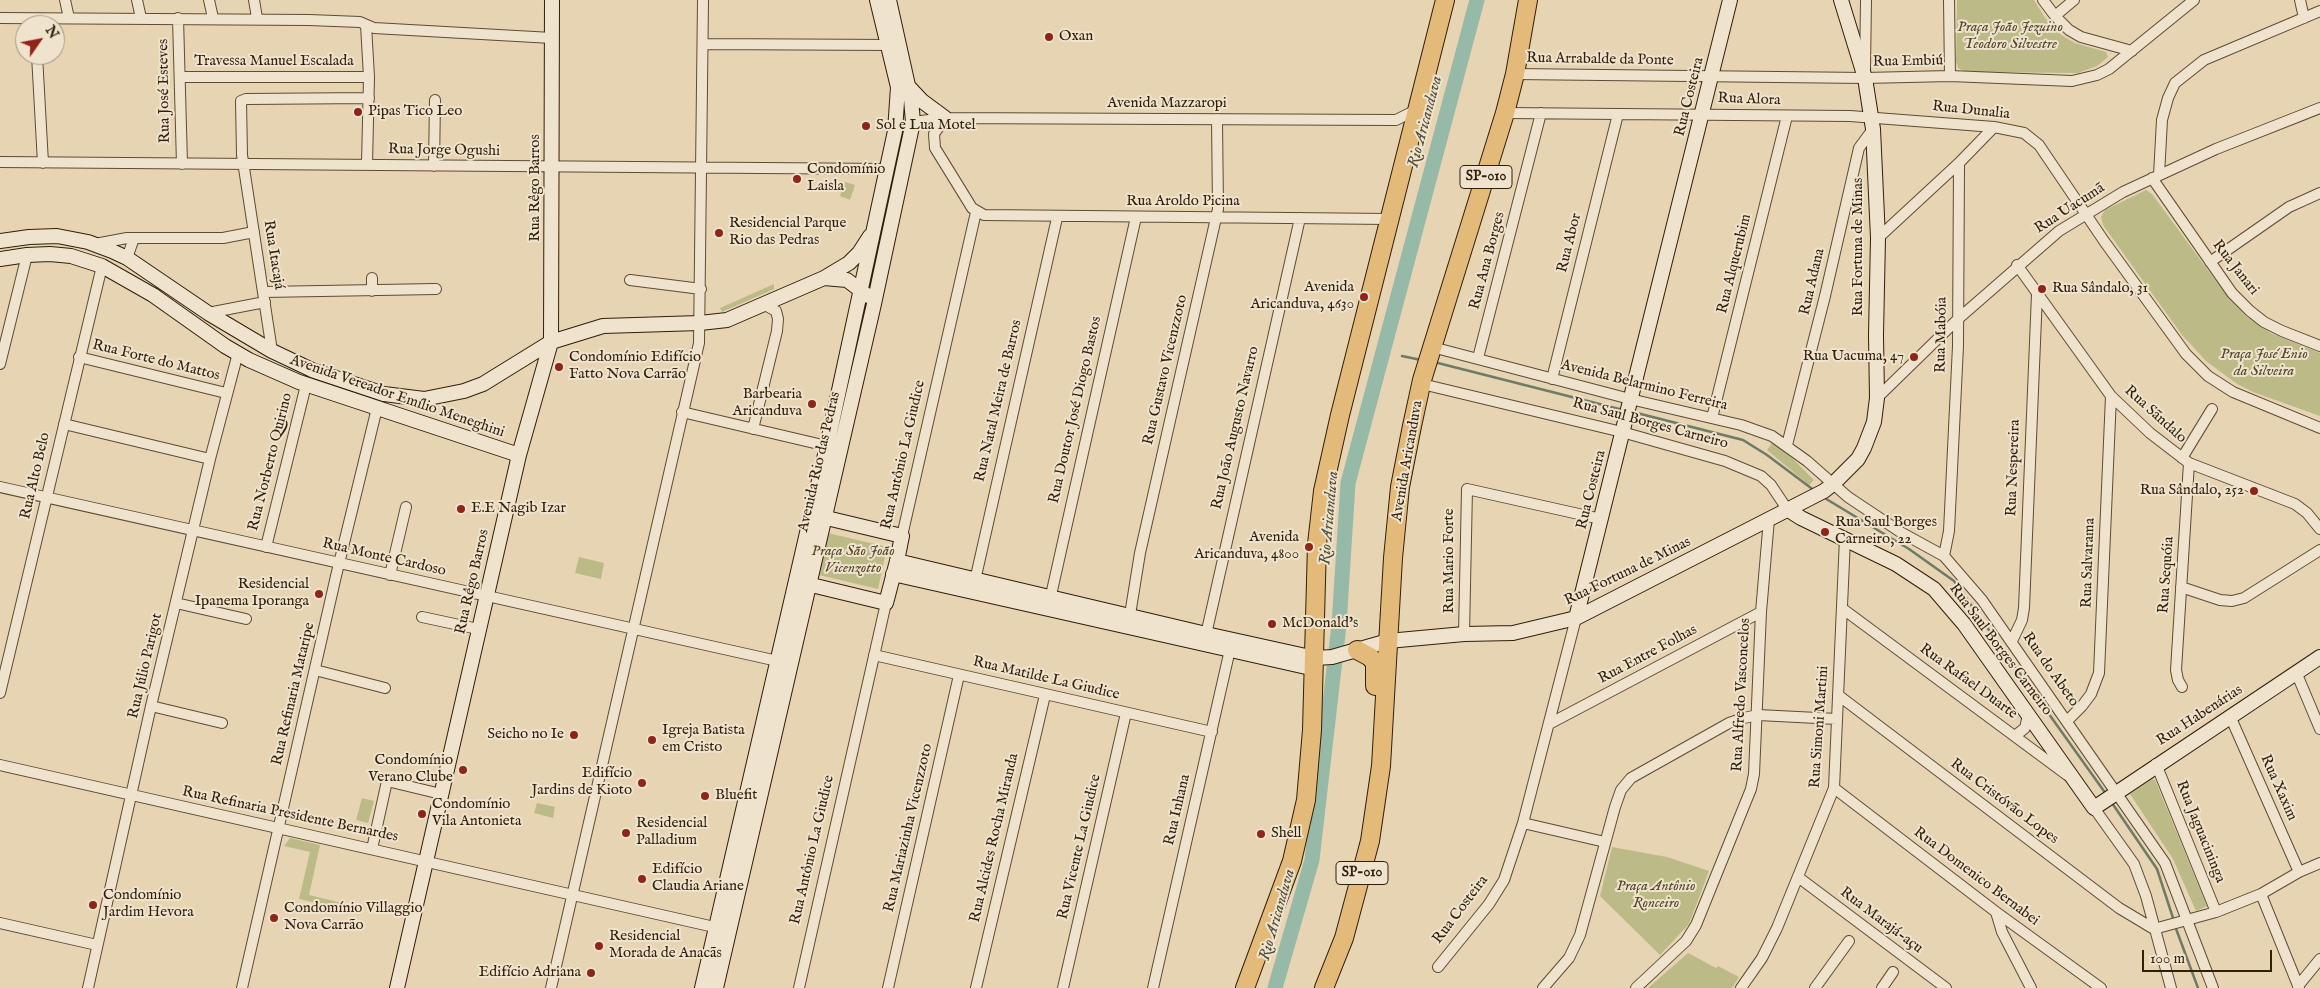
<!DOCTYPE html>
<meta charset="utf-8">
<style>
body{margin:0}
#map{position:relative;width:2320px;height:988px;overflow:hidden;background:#e6d4b3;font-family:"IM FELL English",serif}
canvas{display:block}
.north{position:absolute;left:15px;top:15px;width:50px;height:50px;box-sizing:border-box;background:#efe3ce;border:1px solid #a3957f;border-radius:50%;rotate:57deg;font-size:14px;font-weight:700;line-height:20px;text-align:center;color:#301f09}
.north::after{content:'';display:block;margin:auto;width:18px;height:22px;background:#8f2418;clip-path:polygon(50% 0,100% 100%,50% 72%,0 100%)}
.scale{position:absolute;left:2142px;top:950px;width:130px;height:22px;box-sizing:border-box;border:2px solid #301f09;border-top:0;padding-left:6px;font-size:15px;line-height:18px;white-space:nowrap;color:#301f09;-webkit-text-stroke:4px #efe3ce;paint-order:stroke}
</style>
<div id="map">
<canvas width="2320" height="988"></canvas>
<div class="north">N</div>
<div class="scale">100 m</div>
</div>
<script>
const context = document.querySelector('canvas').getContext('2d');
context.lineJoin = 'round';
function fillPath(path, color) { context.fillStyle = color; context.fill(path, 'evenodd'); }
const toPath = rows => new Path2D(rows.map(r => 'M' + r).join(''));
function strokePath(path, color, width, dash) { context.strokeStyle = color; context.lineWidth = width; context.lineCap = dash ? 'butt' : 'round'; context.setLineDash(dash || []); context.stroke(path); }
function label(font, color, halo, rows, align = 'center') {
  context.font = font + ' "IM FELL English",serif'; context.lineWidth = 4; context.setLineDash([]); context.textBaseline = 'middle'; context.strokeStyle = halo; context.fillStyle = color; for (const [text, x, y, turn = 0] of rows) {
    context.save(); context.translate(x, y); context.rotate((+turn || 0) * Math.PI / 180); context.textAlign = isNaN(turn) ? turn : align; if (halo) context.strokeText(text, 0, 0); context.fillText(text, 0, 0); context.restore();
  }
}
fillPath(toPath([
 [1957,0,2034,0,2045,18,2061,35,2075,43,2106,52,2108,57,2097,66,2078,73,1965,72,1958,68,1956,62],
 [845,182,855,185,850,200,840,196],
 [2146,190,2152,194,2224,292,2247,317,2271,333,2320,353,2320,416,2253,392,2237,384,2206,361,2182,335,2103,225,2101,217,2105,210],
 [774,284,774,289,722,312,720,308],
 [1772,443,1788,454,1814,480,1809,485,1767,450],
 [828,533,887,547,878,589,819,575],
 [579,557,604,563,601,579,575,573],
 [2152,779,2155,780,2207,906,2196,911,2173,859,2130,794],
 [362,798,374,801,368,823,356,820],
 [537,803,555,807,553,818,534,813],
 [290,838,320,845,309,895,359,907,358,912,299,899,310,852,284,846],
 [1612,847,1667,857,1709,871,1689,924,1660,955,1600,896],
 [1688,953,1716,968,1718,966,1739,977,1732,988,1648,988]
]), '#bcbb88');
strokePath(toPath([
 [1402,356,1421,360],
 [1434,362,1623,410],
 [1633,412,1743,440,1767,455,1815,491],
 [1823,497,1909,549,1954,581,2106,794],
 [2112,803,2157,869,2174,921],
 [2175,926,2198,988]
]), '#6e7b68', 2.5);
strokePath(toPath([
 [1275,988,1312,860,1339,625,1348,483,1477,0]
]), '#97b9a8', 15);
const street = toPath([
 [65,0,69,18],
 [137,0,141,18],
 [209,0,213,18],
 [254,0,257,18],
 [1949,0,1950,76],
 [2043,0,2055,16,2069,30,2081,37,2132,51],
 [2300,0,2304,18],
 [2055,16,2074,0],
 [0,18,309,20,360,22,374,28,552,38],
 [178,18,182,164],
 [366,25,369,77,367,164],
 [703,44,892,45],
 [37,55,43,163],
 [1865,69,1866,0],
 [1515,74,1865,78,1950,76,2072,81,2097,75,2109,69,2194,0],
 [180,77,369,77],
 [1505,113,1850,116,1994,127,2024,133,2039,145,2104,241,2186,354,2208,376,2233,392,2320,428],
 [945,118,934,134,935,148,972,208,984,215,1390,219],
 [913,122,945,118,1396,120,1418,109],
 [0,162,888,169],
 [434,166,435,100],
 [2159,175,2162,120,2168,98,2175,83,2204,60,2320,11],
 [2152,178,2232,293,2250,311,2264,322,2282,331,2320,346],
 [1878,238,1959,163],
 [95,244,127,238,223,238,254,232],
 [127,258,134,238],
 [2210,262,2289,207,2320,193],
 [2017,265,2111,396,2150,433,2189,463,2295,504,2307,513,2320,529],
 [372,278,372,291],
 [630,280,701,289],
 [263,292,436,289],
 [208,313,265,302],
 [1432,347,1630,399,1741,425,1772,436,1807,461,1848,497,1902,533,1944,556,1982,600,2165,863,2213,988],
 [272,351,242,155,241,101,246,99,369,98],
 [79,357,226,393],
 [1478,358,1541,113],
 [0,364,27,255],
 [1552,379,1618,114],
 [1422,384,1622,432,1725,461,1761,476,1771,485,1787,509],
 [1877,398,1958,319,2059,231,2123,192,2216,149,2320,108],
 [682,412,827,446],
 [1712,418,1787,116],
 [64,424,210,459],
 [753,429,777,331,778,319,776,311,763,304],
 [1787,445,1825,296,1859,148,1873,129],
 [2182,458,2212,409],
 [0,487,782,662],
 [902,536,976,212],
 [266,547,306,385],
 [1944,556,1949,531,1958,346,1959,163,1994,127],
 [390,575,406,507],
 [974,585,1057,218],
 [2181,587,2220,600,2232,601,2244,598,2320,550],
 [176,603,246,619],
 [1049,604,1136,217],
 [1843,609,2067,775],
 [422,617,478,629],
 [1129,621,1140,553,1218,209,1217,119],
 [1464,634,1467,489,1601,519],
 [1205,639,1300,218],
 [2012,641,2022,620,2024,608,2037,294],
 [874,655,1212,732],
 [315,670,385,688],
 [2296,672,2320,729],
 [2182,687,2178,680,2176,670,2189,463],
 [0,693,102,266],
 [1838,695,2119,908,2154,929,2216,912,2261,894,2299,872,2320,863],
 [151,706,222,723],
 [2230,716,2299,872],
 [2067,721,2082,706,2091,694,2099,673,2111,396],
 [1549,724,1761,612],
 [2015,736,2025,728,2028,715],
 [2156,764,2216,912],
 [0,765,723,929],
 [1834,788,1996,912,2101,988],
 [2094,808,2134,864,2146,896,2171,988],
 [1523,823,1605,842],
 [372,849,387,781,441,794],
 [1798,877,1946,988],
 [2261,894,2299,988],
 [1996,912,2002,932,2031,988],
 [0,923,97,945],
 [1438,967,1489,904,1504,880,1523,823,1576,618],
 [2298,986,2320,959],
 [88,988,151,706,210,459,238,353],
 [242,988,336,576,377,408],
 [551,988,699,343,703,0],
 [799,988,886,603],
 [888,988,959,675],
 [976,988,1045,695],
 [1063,988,1126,713],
 [1153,988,1231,645],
 [1543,988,1569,958,1580,935,1615,807,1621,790,1631,778,1729,723,1744,718,1758,715,1837,719],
 [1636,988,1686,941,1696,925,1751,789,1754,774,1761,612,1769,519],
 [1741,988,1762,958,1777,928,1834,788,1845,538],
 [1815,988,1849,941],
 [1882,988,1893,972]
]);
const secondary = toPath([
 [908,86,922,101,945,118],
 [0,241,29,237,57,236,88,242,112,251,127,258,208,313,272,351,312,370,384,394,424,399,464,391,483,384,551,342,603,326,700,323,727,320,824,278,849,263,859,253,870,236],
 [0,259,27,255,50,254,71,256,102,266,153,295,225,346,249,360,299,382,519,455],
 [824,278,847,280,868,296],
 [1787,509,1801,518,1896,564,1934,589,1964,624,2094,808,2320,657],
 [897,561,1206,634,1315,658,1332,657,1388,641,1464,634,1513,633,1576,618,1824,491,1833,484,1858,459,1864,448,1874,422,1877,398,1876,335,1878,238,1873,129,1865,78,1841,0],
 [893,574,1315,669],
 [799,582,886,603,897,561,902,536,814,515],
 [1576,618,1730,0],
 [397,988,519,455,551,342,552,0],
 [702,988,827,446,895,131,898,87,877,0],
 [716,988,874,304,913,122,911,99,889,0]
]);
const highway = toPath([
 [1357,650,1370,657,1375,663,1375,686],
 [1245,988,1292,861,1306,800,1312,730,1317,544,1323,491,1340,415,1445,0],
 [1324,988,1344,938,1370,841,1381,766,1393,558,1400,487,1412,426,1422,380,1505,113,1515,74,1528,0]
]);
strokePath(street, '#5e4c34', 12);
strokePath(secondary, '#301f09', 16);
strokePath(highway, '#301f09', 20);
strokePath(street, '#efe3ce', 10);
strokePath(secondary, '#efe3ce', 14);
strokePath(highway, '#e3ba7a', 18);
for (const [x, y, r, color] of [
 [1049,37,5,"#8f2418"],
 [358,112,5,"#8f2418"],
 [866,126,5,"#8f2418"],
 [797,179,5,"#8f2418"],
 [719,233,5,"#8f2418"],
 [2042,289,5,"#8f2418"],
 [1364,297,5,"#8f2418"],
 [1914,357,5,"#8f2418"],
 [559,367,5,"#8f2418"],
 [812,404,5,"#8f2418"],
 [2254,491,5,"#8f2418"],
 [461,509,5,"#8f2418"],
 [1825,532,5,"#8f2418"],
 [1309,547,5,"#8f2418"],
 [319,594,5,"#8f2418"],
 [1272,624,5,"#8f2418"],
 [574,735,5,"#8f2418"],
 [652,740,5,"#8f2418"],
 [463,770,5,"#8f2418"],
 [642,783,5,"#8f2418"],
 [705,796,5,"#8f2418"],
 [422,814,5,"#8f2418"],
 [626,833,5,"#8f2418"],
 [1261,834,5,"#8f2418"],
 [642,879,5,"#8f2418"],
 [93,905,5,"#8f2418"],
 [274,918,5,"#8f2418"],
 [599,946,5,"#8f2418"],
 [591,973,5,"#8f2418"]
]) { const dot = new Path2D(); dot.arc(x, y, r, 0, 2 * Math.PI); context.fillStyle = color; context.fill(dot); strokePath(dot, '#efe3ce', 2); }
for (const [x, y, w] of [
 [1486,177,52],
 [1362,873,52]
]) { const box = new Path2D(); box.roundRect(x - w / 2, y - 11.5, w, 23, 4); context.fillStyle = '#efe3ce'; context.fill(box); strokePath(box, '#301f09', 1); }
label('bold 14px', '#301f09', null, [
 ["SP-010",1486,177],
 ["SP-010",1362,873]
]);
label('italic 15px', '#534629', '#efe3ce', [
 ["Praça João Jezuino",2010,28],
 ["Teodoro Silvestre",2010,45],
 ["Praça José Enio",2264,355],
 ["da Silveira",2264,372],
 ["Praça São João",853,552],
 ["Vicenzotto",853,569],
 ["Praça Antônio",1656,887],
 ["Ronceiro",1656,904]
]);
label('15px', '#301f09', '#efe3ce', [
 ["Oxan",1059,37],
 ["Pipas Tico Leo",368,112],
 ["Sol e Lua Motel",876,126],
 ["Condomínio",807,170],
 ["Laisla",807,187],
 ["Residencial Parque",729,224],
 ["Rio das Pedras",729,241],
 ["Avenida",1354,288,"right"],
 ["Aricanduva, 4630",1354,305,"right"],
 ["Rua Sândalo, 31",2052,289],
 ["Rua Uacuma, 47",1904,357,"right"],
 ["Condomínio Edifício",569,358],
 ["Fatto Nova Carrão",569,375],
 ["Barbearia",802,395,"right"],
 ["Aricanduva",802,412,"right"],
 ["Rua Sândalo, 252",2244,491,"right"],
 ["E.E Nagib Izar",471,509],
 ["Rua Saul Borges",1835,523],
 ["Carneiro, 22",1835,540],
 ["Avenida",1299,538,"right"],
 ["Aricanduva, 4800",1299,555,"right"],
 ["Residencial",309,585,"right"],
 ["Ipanema Iporanga",309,602,"right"],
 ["McDonald's",1282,624],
 ["Igreja Batista",662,731],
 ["em Cristo",662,748],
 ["Seicho no Ie",564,735,"right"],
 ["Condomínio",453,761,"right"],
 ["Verano Clube",453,778,"right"],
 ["Edifício",632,774,"right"],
 ["Jardins de Kioto",632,791,"right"],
 ["Bluefit",715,796],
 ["Condomínio",432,805],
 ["Vila Antonieta",432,822],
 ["Residencial",636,824],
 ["Palladium",636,841],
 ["Shell",1271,834],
 ["Edifício",652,870],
 ["Claudia Ariane",652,887],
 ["Condomínio",103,896],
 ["Jardim Hevora",103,913],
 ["Condomínio Villaggio",284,909],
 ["Nova Carrão",284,926],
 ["Residencial",609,937],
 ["Morada de Anacãs",609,954],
 ["Edifício Adriana",581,973,"right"]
], 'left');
label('15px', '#301f09', '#efe3ce', [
 ["Rua Arrabalde da Ponte",1600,60,1],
 ["Travessa Manuel Escalada",274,62],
 ["Rua Embiú",1908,62,-1],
 ["Rua José Esteves",165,91,-91],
 ["Rua Costeira",1690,97,-76],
 ["Rua Alora",1749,100,2],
 ["Avenida Mazzaropi",1167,104],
 ["Rua Dunalia",1971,111,6],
 ["Rua Jorge Ogushi",444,151,1],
 ["Rua Rêgo Barros",536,188,-90],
 ["Rua Aroldo Picina",1183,202],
 ["Rua Uacumã",2070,209,-33],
 ["Rua Abor",1570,243,-76],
 ["Rua Fortuna de Minas",1859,247,-90],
 ["Rua Itacajá",273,255,81],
 ["Rua Ana Borges",1488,261,-75],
 ["Rua Alquerubim",1735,264,-76],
 ["Rua Janari",2235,268,52],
 ["Rua Adana",1813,282,-77],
 ["Rua Mabóia",1942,335,-89],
 ["Rua Forte do Mattos",156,361,14],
 ["Rua Gustavo Vicenzzoto",1166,370,-77],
 ["Avenida Belarmino Ferreira",1644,386,14],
 ["Avenida Vereador Emílio Meneghini",397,397,19],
 ["Rua Natal Meira de Barros",999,401,-77],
 ["Rua Doutor José Diogo Bastos",1076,410,-77],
 ["Rua Sãndalo",2155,415,42],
 ["Rua Saul Borges Carneiro",1650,424,15],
 ["Rua João Augusto Navarro",1236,428,-77],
 ["Rua Antônio La Giudice",904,455,-77],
 ["Avenida Aricanduva",1408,461,-80],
 ["Rua Norberto Quirino",271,462,-76],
 ["Avenida Rio das Pedras",820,462,-77],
 ["Rua Nespereira",2014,468,-88],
 ["Rua Alto Belo",36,476,-77],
 ["Rua Costeira",1592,490,-76],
 ["Rua Monte Cardoso",384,558,13],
 ["Rua Mario Forte",1450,561,-90],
 ["Rua Salvarama",2089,563,-88],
 ["Rua Fortuna de Minas",1628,572,-26],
 ["Rua Sequóia",2167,575,-86],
 ["Rua Rêgo Barros",473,582,-77],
 ["Rua Saul Borges Carneiro",2000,650,53],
 ["Rua Entre Folhas",1648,655,-28],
 ["Rua Júlio Parigot",146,666,-77],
 ["Rua do Abeto",2050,670,55],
 ["Rua Matilde La Giudice",1046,679,13],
 ["Rua Rafael Duarte",1968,682,36],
 ["Rua Refinaria Mataripe",294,694,-77],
 ["Rua Alfredo Vasconcelos",1742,695,-87],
 ["Rua Habenárias",2200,716,-33],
 ["Rua Simoni Martini",1820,727,-86],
 ["Rua Xaxim",2278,788,66],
 ["Rua Cristóvão Lopes",2004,802,37],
 ["Rua Inhana",1178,810,-77],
 ["Rua Refinaria Presidente Bernardes",290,815,12],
 ["Rua Mariazinha Vicenzzoto",909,828,-77],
 ["Rua Jaguacininga",2200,832,68],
 ["Rua Alcides Rocha Miranda",995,838,-77],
 ["Rua Vicente La Giudice",1080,847,-77],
 ["Rua Antônio La Giudice",813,850,-77],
 ["Rua Domenico Bernabei",1976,877,37],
 ["Rua Costeira",1461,910,-53],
 ["Rua Marajá-açu",1881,921,37]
]);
label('italic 16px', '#4f4d39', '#efe3ce', [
 ["Rio Aricanduva",1426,122,-75],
 ["Rio Aricanduva",1330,518,-85],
 ["Rio Aricanduva",1278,915,-74]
]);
</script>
